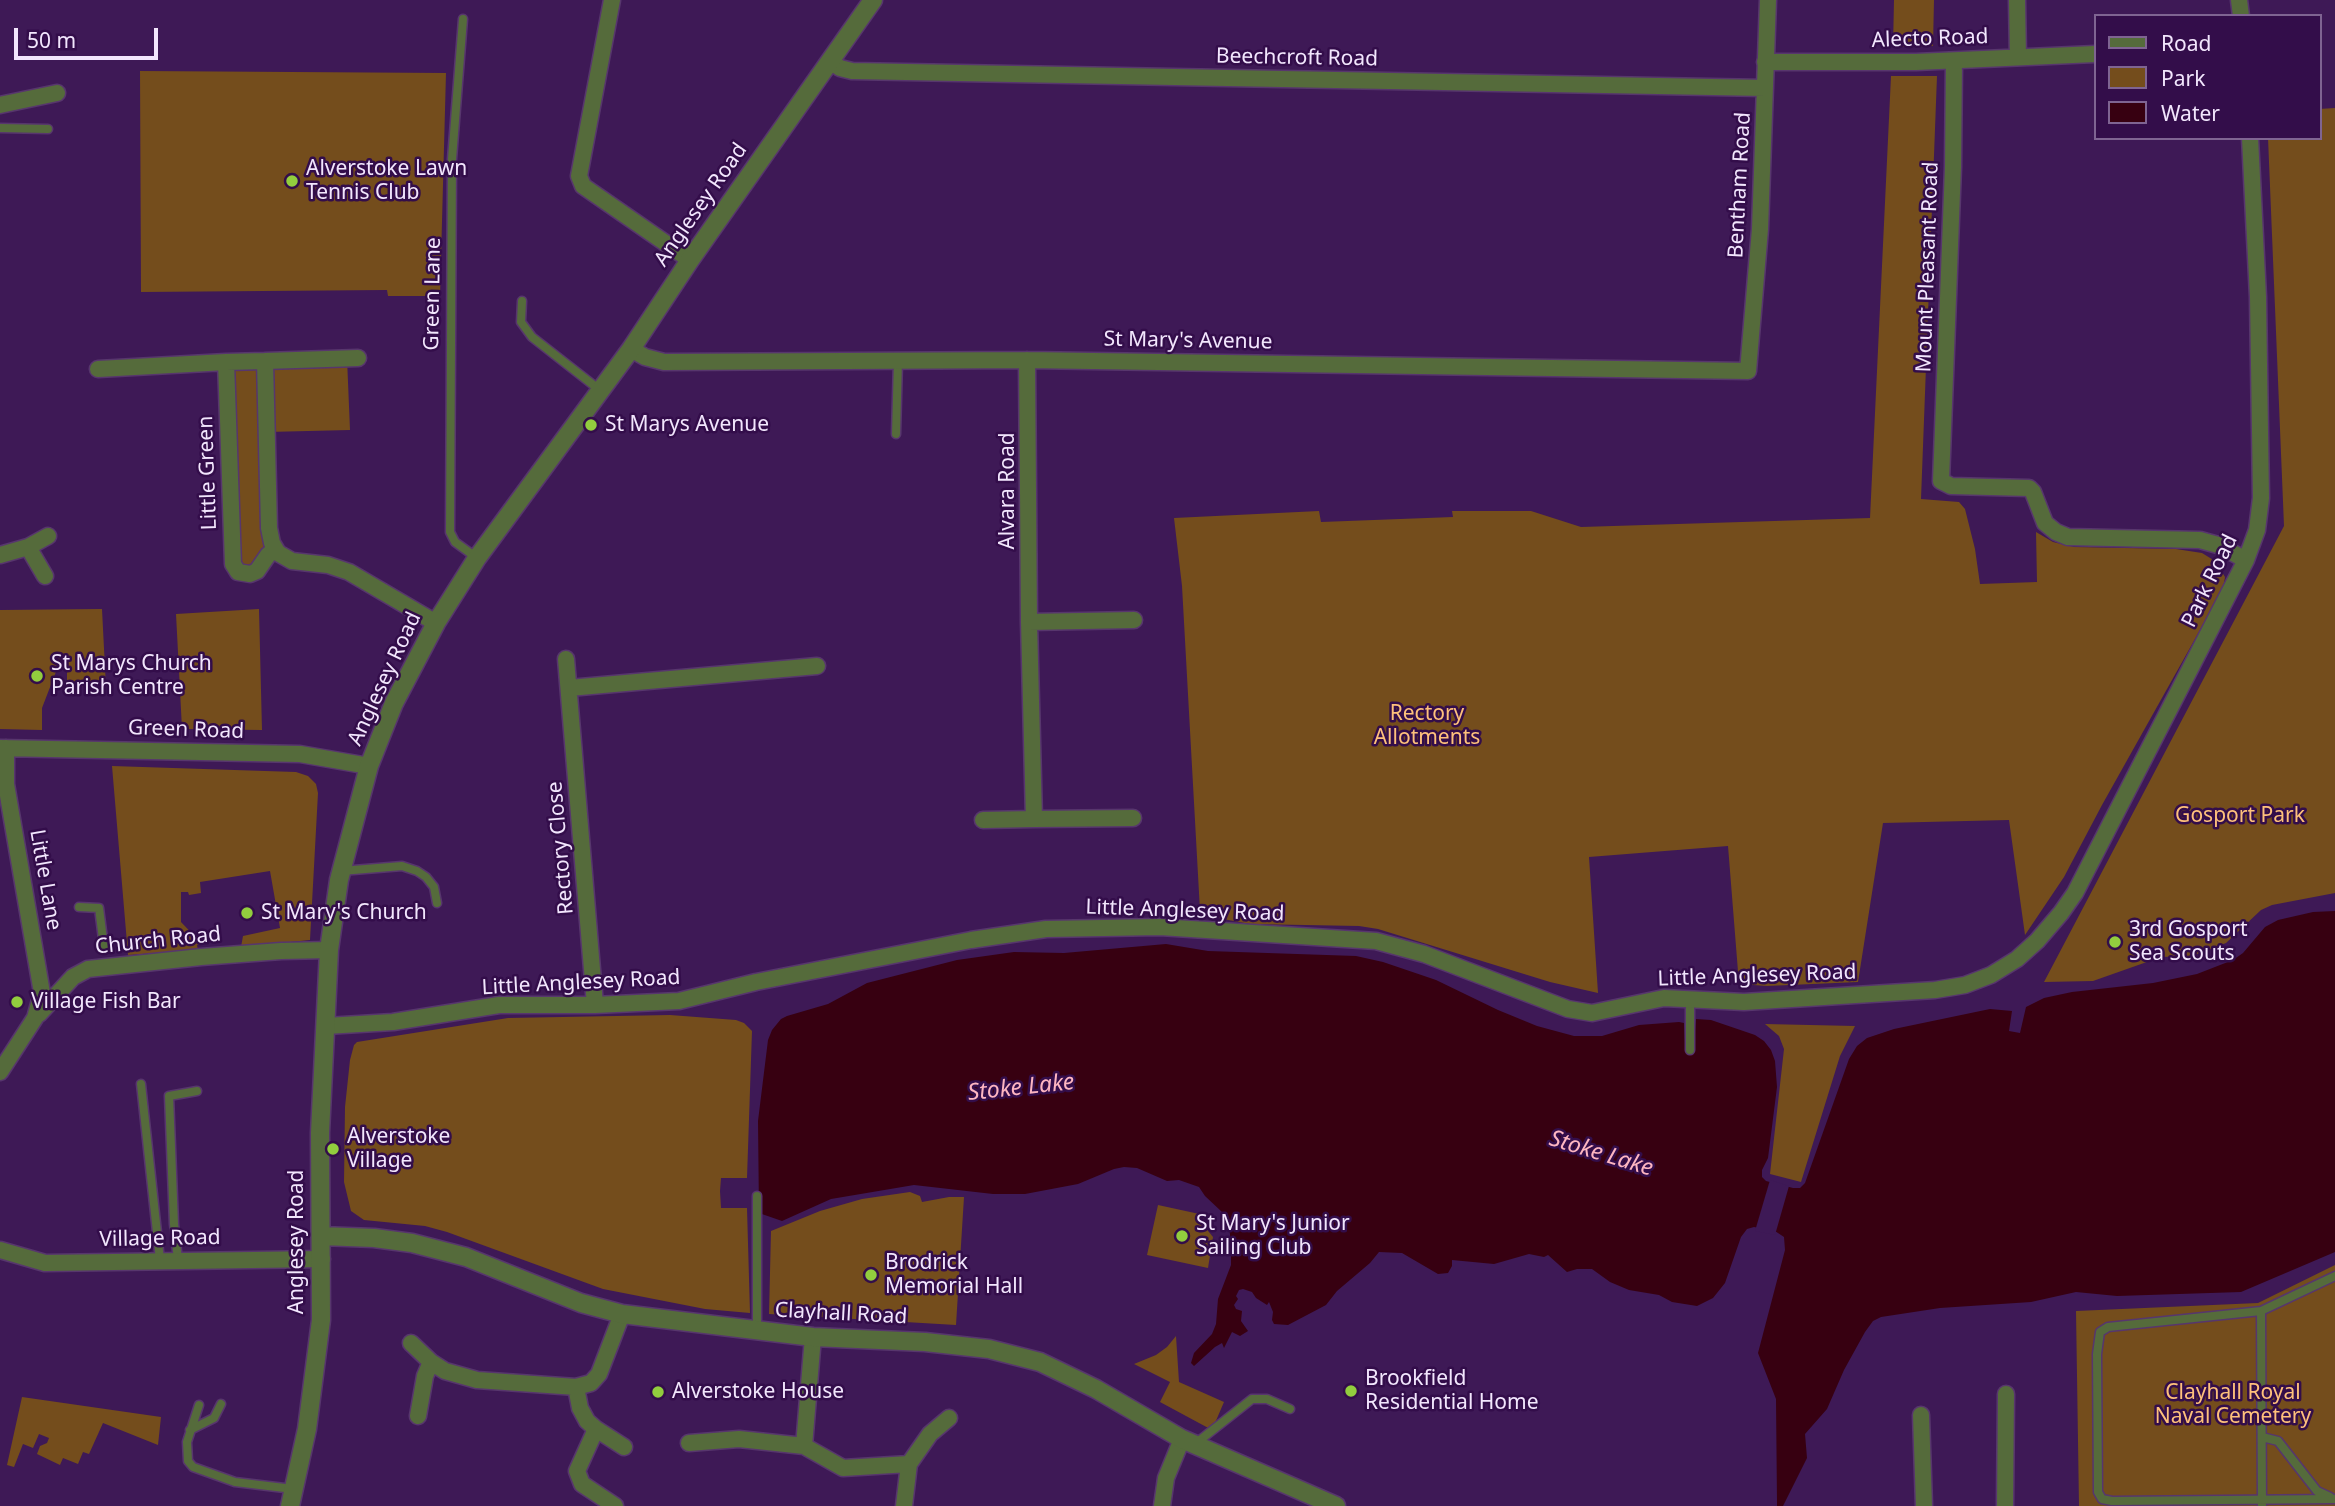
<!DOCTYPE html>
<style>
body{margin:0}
#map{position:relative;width:2335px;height:1506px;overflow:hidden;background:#3e1956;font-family:"Noto Sans",sans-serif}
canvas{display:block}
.legend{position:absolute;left:2094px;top:14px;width:228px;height:126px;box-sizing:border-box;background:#330d4a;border:2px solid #7f6492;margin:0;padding:9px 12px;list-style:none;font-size:21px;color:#f2e6fd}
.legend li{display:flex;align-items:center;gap:14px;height:35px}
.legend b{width:35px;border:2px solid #7f6492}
.scale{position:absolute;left:14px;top:28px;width:144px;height:32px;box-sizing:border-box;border:4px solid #f2e6fd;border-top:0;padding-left:9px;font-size:21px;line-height:24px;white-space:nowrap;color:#f2e6fd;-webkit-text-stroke:5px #330d4a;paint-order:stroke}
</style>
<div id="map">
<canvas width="2335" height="1506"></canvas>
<ul class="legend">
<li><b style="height:9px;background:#556b3b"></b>Road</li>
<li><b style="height:19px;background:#744d1c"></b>Park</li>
<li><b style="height:19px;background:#370011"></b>Water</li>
</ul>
<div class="scale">50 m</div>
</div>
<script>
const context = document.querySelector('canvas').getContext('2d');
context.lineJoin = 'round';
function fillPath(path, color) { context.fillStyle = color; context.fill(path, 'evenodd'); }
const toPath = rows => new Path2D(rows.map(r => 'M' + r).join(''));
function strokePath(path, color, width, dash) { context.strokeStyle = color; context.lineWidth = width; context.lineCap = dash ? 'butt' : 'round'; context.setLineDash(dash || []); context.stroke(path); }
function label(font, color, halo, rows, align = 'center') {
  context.font = font + ' "Noto Sans",sans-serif'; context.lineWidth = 5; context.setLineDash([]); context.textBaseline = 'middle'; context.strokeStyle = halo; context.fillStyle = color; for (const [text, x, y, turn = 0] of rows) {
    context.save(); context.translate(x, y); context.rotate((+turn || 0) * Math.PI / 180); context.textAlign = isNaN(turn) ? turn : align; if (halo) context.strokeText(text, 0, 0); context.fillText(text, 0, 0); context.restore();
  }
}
fillPath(toPath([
 [1894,0,1934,0,1933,46,1893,47],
 [140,71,446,73,440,296,388,296,387,290,141,292],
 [1891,76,1937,76,1921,499,1959,502,1965,509,1975,549,1980,584,2037,582,2036,532,2053,542,2074,547,2176,549,2202,553,2215,561,2225,577,2223,589,2102,805,2064,877,2025,935,2009,820,1883,823,1858,982,1767,986,1739,984,1728,846,1589,857,1598,993,1550,982,1378,929,1359,926,1250,924,1223,919,1200,911,1182,586,1174,518,1319,511,1321,522,1453,517,1452,511,1531,511,1581,527,1870,518],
 [2335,108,2335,893,2272,905,2261,910,2226,943,2192,956,2161,957,2093,981,2044,982,2284,526,2268,138,2319,138,2319,109],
 [347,358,350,430,267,432,270,537,263,561,238,572,226,362],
 [102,609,106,688,67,685,67,656,62,656,42,708,42,730,0,729,0,610],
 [259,609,262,730,182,729,176,614],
 [112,766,296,772,308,776,316,784,318,793,310,940,241,947,243,936,280,928,270,871,200,882,201,893,189,895,188,892,181,892,181,922,203,945,197,945,198,950,128,955],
 [670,1015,736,1020,744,1023,752,1031,747,1178,721,1178,720,1191,721,1208,747,1208,750,1313,705,1309,603,1289,447,1232,425,1226,364,1220,351,1211,344,1182,345,1107,350,1060,354,1045,357,1042,508,1018],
 [1765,1024,1855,1026,1840,1056,1801,1182,1770,1174,1784,1049,1779,1036],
 [910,1192,920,1196,922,1202,949,1197,964,1197,956,1325,769,1314,771,1231,820,1211,862,1199],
 [1158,1205,1204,1215,1204,1226,1213,1237,1208,1268,1147,1255],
 [2335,1265,2335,1506,2079,1506,2076,1311,2258,1303],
 [1176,1336,1179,1382,1224,1402,1212,1430,1160,1402,1170,1382,1134,1364,1156,1355,1167,1347],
 [22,1397,161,1417,158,1445,103,1423,89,1454,83,1452,78,1464,63,1458,60,1465,37,1454,40,1446,47,1443,49,1438,39,1434,33,1448,23,1444,14,1467,7,1465]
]), '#744d1c');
fillPath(toPath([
 [2335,911,2335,1252,2241,1292,2117,1296,2076,1292,2031,1302,1940,1308,1881,1317,1873,1321,1865,1332,1844,1370,1827,1409,1805,1434,1807,1458,1783,1506,1777,1506,1777,1502,1776,1399,1758,1353,1785,1250,1784,1237,1775,1231,1754,1227,1747,1229,1741,1237,1725,1283,1713,1298,1697,1306,1672,1302,1659,1295,1629,1290,1610,1282,1592,1269,1577,1269,1567,1272,1548,1255,1544,1257,1529,1254,1494,1264,1452,1260,1452,1266,1448,1273,1438,1274,1402,1253,1379,1252,1370,1263,1337,1291,1326,1305,1288,1325,1274,1324,1272,1320,1273,1312,1269,1302,1267,1305,1256,1298,1252,1292,1243,1289,1239,1290,1236,1296,1238,1299,1234,1305,1236,1309,1242,1311,1241,1321,1248,1331,1240,1336,1232,1332,1224,1348,1222,1343,1215,1347,1194,1366,1191,1363,1194,1353,1212,1334,1216,1324,1218,1299,1231,1265,1231,1243,1229,1226,1222,1212,1205,1196,1199,1187,1179,1180,1167,1181,1137,1168,1124,1167,1114,1169,1078,1184,1025,1194,993,1194,914,1185,831,1199,782,1221,759,1213,758,1121,768,1040,772,1030,781,1019,787,1016,828,1004,867,983,957,960,1014,952,1064,953,1166,944,1208,951,1356,956,1383,962,1436,980,1498,1010,1537,1026,1574,1036,1602,1036,1639,1025,1679,1022,1684,1023,1685,1042,1694,1042,1696,1019,1711,1020,1755,1035,1764,1041,1771,1050,1775,1061,1777,1087,1768,1158,1762,1170,1762,1177,1766,1181,1793,1188,1800,1188,1805,1183,1849,1059,1857,1046,1867,1038,1894,1029,1990,1009,2012,1011,2009,1031,2020,1033,2026,1007,2044,998,2072,992,2153,983,2197,974,2233,960,2243,953,2265,927,2278,920,2313,912]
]), '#370011');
fillPath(toPath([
 [1770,1180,1789,1186,1775,1235,1755,1231]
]), '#3e1956');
const service = toPath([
 [463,19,452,159,450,532,455,542,477,558],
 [0,128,48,129],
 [522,301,521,322,532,337,601,391],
 [896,434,898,361],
 [341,871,402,866,417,871,426,877,434,887,437,903],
 [79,907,99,908,104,947],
 [1690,1050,1690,999],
 [141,1084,160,1260],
 [178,1260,174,1224,169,1096,197,1091],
 [2335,1276,2261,1311,2108,1327,2100,1332,2097,1354,2098,1492,2102,1499,2112,1501,2335,1499],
 [2261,1311,2262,1506],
 [757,1330,757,1196],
 [199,1405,187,1442,188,1461,193,1467,235,1482,293,1489],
 [190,1430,214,1418,221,1404],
 [2262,1437,2278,1441,2317,1491,2330,1497],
 [1195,1444,1252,1399,1267,1399,1290,1409]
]);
const minor = toPath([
 [612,0,579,176,583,186,690,260],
 [2017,0,2018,57],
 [2239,0,2241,16],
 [830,61,840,68,852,71,1765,88],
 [1954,61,1953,167,1941,481,1951,486,2029,488,2033,492,2045,523,2056,532,2068,537,2200,540,2218,545,2246,560],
 [1765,62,1916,62,2095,54],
 [0,105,57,93],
 [631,349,645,357,664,362,1027,360,1748,371,1760,229,1768,0],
 [1027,360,1029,622,1034,819,1133,818],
 [265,361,358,358],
 [98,369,226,362],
 [28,547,45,576],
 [275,549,268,555,257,571,250,574,238,572,233,564,226,362,265,361,269,528,272,543,278,553,292,561,328,565,349,572,436,623],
 [0,555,28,547,48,536],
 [1029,622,1134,620],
 [566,659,595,1005],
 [569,688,817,666],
 [0,748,300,754,369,766],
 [983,820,1034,819],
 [39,1014,73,977,88,969,201,957,281,951,329,950],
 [326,1026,393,1022,499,1005,595,1005,679,1001,756,982,971,940,1046,929,1160,927,1376,941,1424,954,1568,1009,1592,1013,1664,998,1744,1002,1935,990,1965,985,1991,975,2017,959,2037,941,2061,913,2075,893,2246,560,2257,530,2261,498,2258,297,2250,138],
 [0,1072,35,1018,42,993,6,784,6,748],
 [0,1250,45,1263,322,1259],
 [411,1343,431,1362,425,1376,418,1416],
 [431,1362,445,1371,477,1380,576,1387],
 [1921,1415,1924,1506],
 [596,1429,587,1421,580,1408,576,1387,591,1383,599,1374,622,1314],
 [689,1443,739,1439,804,1446,843,1468,909,1464],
 [804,1446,813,1337],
 [615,1506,582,1484,577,1471,596,1429,624,1447],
 [904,1506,909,1464,930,1434,949,1418],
 [1162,1506,1166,1478,1182,1439],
 [2005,1506,2006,1394]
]);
const tertiary = toPath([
 [321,1236,374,1238,412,1243,466,1257,581,1303,622,1314,813,1337,925,1342,989,1349,1040,1362,1096,1389,1182,1439,1336,1506],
 [290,1506,307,1429,321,1320,320,1133,329,950,339,880,369,766,394,703,436,623,477,558,631,349,690,260,873,0]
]);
strokePath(service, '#57366d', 11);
strokePath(minor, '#57366d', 19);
strokePath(tertiary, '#57366d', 21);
strokePath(service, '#556b3b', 8);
strokePath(minor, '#556b3b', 16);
strokePath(tertiary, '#556b3b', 18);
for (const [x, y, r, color] of [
 [292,181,7,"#92cd3e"],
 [591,425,7,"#92cd3e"],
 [37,676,7,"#92cd3e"],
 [247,913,7,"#92cd3e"],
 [2115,942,7,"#92cd3e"],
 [17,1002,7,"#92cd3e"],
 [333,1149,7,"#92cd3e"],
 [1182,1236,7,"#92cd3e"],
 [871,1275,7,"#92cd3e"],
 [1351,1391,7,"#92cd3e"],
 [658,1392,7,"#92cd3e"]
]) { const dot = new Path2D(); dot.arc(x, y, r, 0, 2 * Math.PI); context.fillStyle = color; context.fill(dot); strokePath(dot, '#330d4a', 2.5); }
label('21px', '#f2e6fd', '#330d4a', [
 ["Alecto Road",1930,39,-2],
 ["Beechcroft Road",1297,58,1],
 ["Bentham Road",1740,185,-87],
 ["Anglesey Road",701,205,-55],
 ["Mount Pleasant Road",1928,267,-88],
 ["Green Lane",433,294,-89],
 ["St Mary's Avenue",1188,341,1],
 ["Little Green",208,473,-92],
 ["Alvara Road",1008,491,-90],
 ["Park Road",2210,581,-64],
 ["Anglesey Road",385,679,-65],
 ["Green Road",186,730,2],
 ["Rectory Close",561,848,-95],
 ["Little Lane",45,880,80],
 ["Little Anglesey Road",1185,911,2],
 ["Church Road",158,941,-6],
 ["Little Anglesey Road",1757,976,-2],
 ["Little Anglesey Road",581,983,-3],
 ["Village Road",160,1239,-1],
 ["Anglesey Road",297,1242,-90],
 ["Clayhall Road",841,1314,3]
]);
label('21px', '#f2e6fd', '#330d4a', [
 ["Alverstoke Lawn",306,169],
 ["Tennis Club",306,193],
 ["St Marys Avenue",605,425],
 ["St Marys Church",51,664],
 ["Parish Centre",51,688],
 ["St Mary's Church",261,913],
 ["3rd Gosport",2129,930],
 ["Sea Scouts",2129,954],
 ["Village Fish Bar",31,1002],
 ["Alverstoke",347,1137],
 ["Village",347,1161],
 ["St Mary's Junior",1196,1224],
 ["Sailing Club",1196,1248],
 ["Brodrick",885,1263],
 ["Memorial Hall",885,1287],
 ["Brookfield",1365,1379],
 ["Residential Home",1365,1403],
 ["Alverstoke House",672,1392]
], 'left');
label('21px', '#fec17b', '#330d4a', [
 ["Rectory",1427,714],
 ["Allotments",1427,738],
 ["Gosport Park",2240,816],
 ["Clayhall Royal",2233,1393],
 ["Naval Cemetery",2233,1417]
]);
label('italic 23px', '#feb6c1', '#330d4a', [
 ["Stoke Lake",1021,1088,-6],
 ["Stoke Lake",1601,1154,17]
]);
</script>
